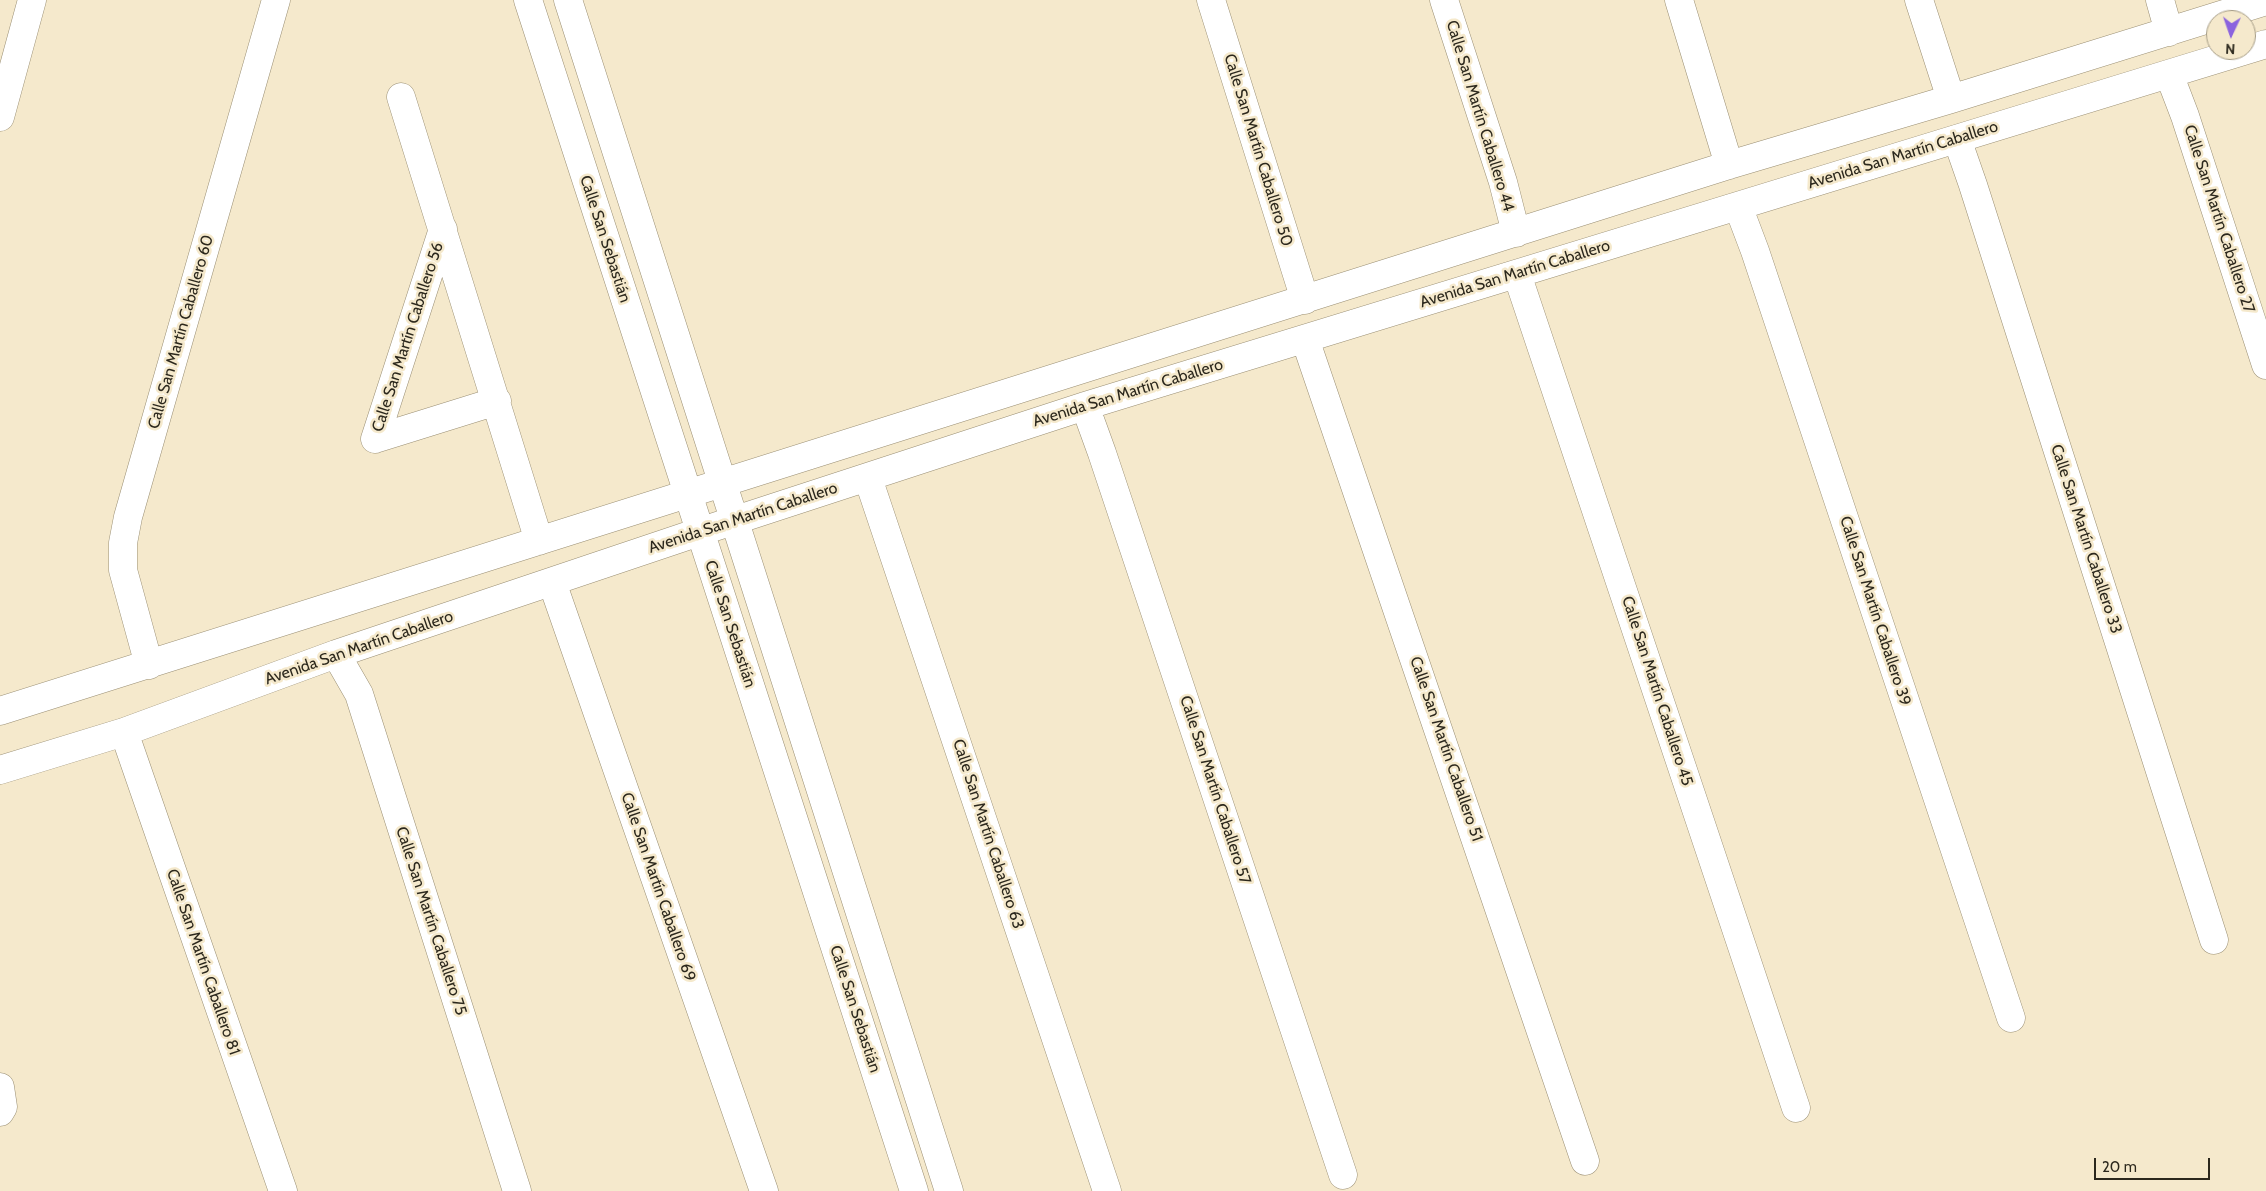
<!DOCTYPE html>
<meta charset="utf-8">
<style>
body{margin:0}
#map{position:relative;width:2266px;height:1191px;overflow:hidden;background:#f5e9cc;font-family:Cabin,sans-serif}
canvas{display:block}
.north{position:absolute;left:2206px;top:10px;width:50px;height:50px;box-sizing:border-box;background:#f5e9cc;border:1px solid #a59c86;border-radius:50%;rotate:183deg;font-size:14px;font-weight:700;line-height:20px;text-align:center;color:#2c281d}
.north::after{content:'';display:block;margin:auto;width:18px;height:22px;background:#8b63de;clip-path:polygon(50% 0,100% 100%,50% 72%,0 100%)}
.scale{position:absolute;left:2094px;top:1158px;width:116px;height:22px;box-sizing:border-box;border:2px solid #2c281d;border-top:0;padding-left:6px;font-size:15px;line-height:18px;white-space:nowrap;color:#2c281d;-webkit-text-stroke:4px #f5e9cc;paint-order:stroke}
</style>
<div id="map">
<canvas width="2266" height="1191"></canvas>
<div class="north">N</div>
<div class="scale">20 m</div>
</div>
<script>
const context = document.querySelector('canvas').getContext('2d');
context.lineJoin = 'round';
const toPath = rows => new Path2D(rows.map(r => 'M' + r).join(''));
function strokePath(path, color, width, dash) { context.strokeStyle = color; context.lineWidth = width; context.lineCap = dash ? 'butt' : 'round'; context.setLineDash(dash || []); context.stroke(path); }
function label(font, color, halo, rows, align = 'center') {
  context.font = font + ' Cabin,sans-serif'; context.lineWidth = 5; context.setLineDash([]); context.textBaseline = 'middle'; context.strokeStyle = halo; context.fillStyle = color; for (const [text, x, y, turn = 0] of rows) {
    context.save(); context.translate(x, y); context.rotate((+turn || 0) * Math.PI / 180); context.textAlign = isNaN(turn) ? turn : align; if (halo) context.strokeText(text, 0, 0); context.fillText(text, 0, 0); context.restore();
  }
}
const street = toPath([
 [528,0,914,1191],
 [568,0,949,1191],
 [1211,0,1305,300],
 [1444,0,1503,182,1516,233],
 [1679,0,1729,165],
 [1919,0,1951,99],
 [2160,0,2169,32],
 [2169,74,2185,116,2266,365],
 [401,97,539,541],
 [0,117,32,0],
 [1957,139,1973,185,2214,940],
 [1738,206,1755,251,2011,1018],
 [1517,274,1796,1108],
 [1305,339,1585,1161],
 [1085,406,1102,453,1343,1175],
 [375,439,443,229],
 [375,439,497,401],
 [868,478,1107,1191],
 [552,582,764,1191],
 [336,654,359,694,517,1191],
 [149,665,123,570,123,543,128,517,276,0],
 [0,711,1729,165,1951,99,2266,1],
 [124,732,283,1191],
 [0,770,124,732,336,654,699,532,1085,406,2266,44],
 [0,1087,3,1107,0,1112]
]);
strokePath(street, '#9a8f74', 29);
strokePath(street, '#fff', 28);
label('16px', '#2c281d', '#f5e9cc', [
 ["Calle San Martín Caballero 44",1480,116,73],
 ["Calle San Martín Caballero 50",1258,150,73],
 ["Avenida San Martín Caballero",1903,155,-17],
 ["Calle San Martín Caballero 27",2219,219,72],
 ["Calle San Sebastián",605,239,72],
 ["Avenida San Martín Caballero",1515,274,-17],
 ["Calle San Martín Caballero 60",181,332,-74],
 ["Calle San Martín Caballero 56",408,337,-72],
 ["Avenida San Martín Caballero",1128,393,-17],
 ["Avenida San Martín Caballero",743,518,-18],
 ["Calle San Martín Caballero 33",2086,539,72],
 ["Calle San Martín Caballero 39",1875,611,72],
 ["Calle San Sebastián",730,624,72],
 ["Avenida San Martín Caballero",359,648,-19],
 ["Calle San Martín Caballero 45",1657,691,72],
 ["Calle San Martín Caballero 51",1446,749,71],
 ["Calle San Martín Caballero 57",1215,790,72],
 ["Calle San Martín Caballero 63",988,834,72],
 ["Calle San Martín Caballero 69",658,887,71],
 ["Calle San Martín Caballero 75",431,921,72],
 ["Calle San Martín Caballero 81",203,962,71],
 ["Calle San Sebastián",855,1009,72]
]);
</script>
